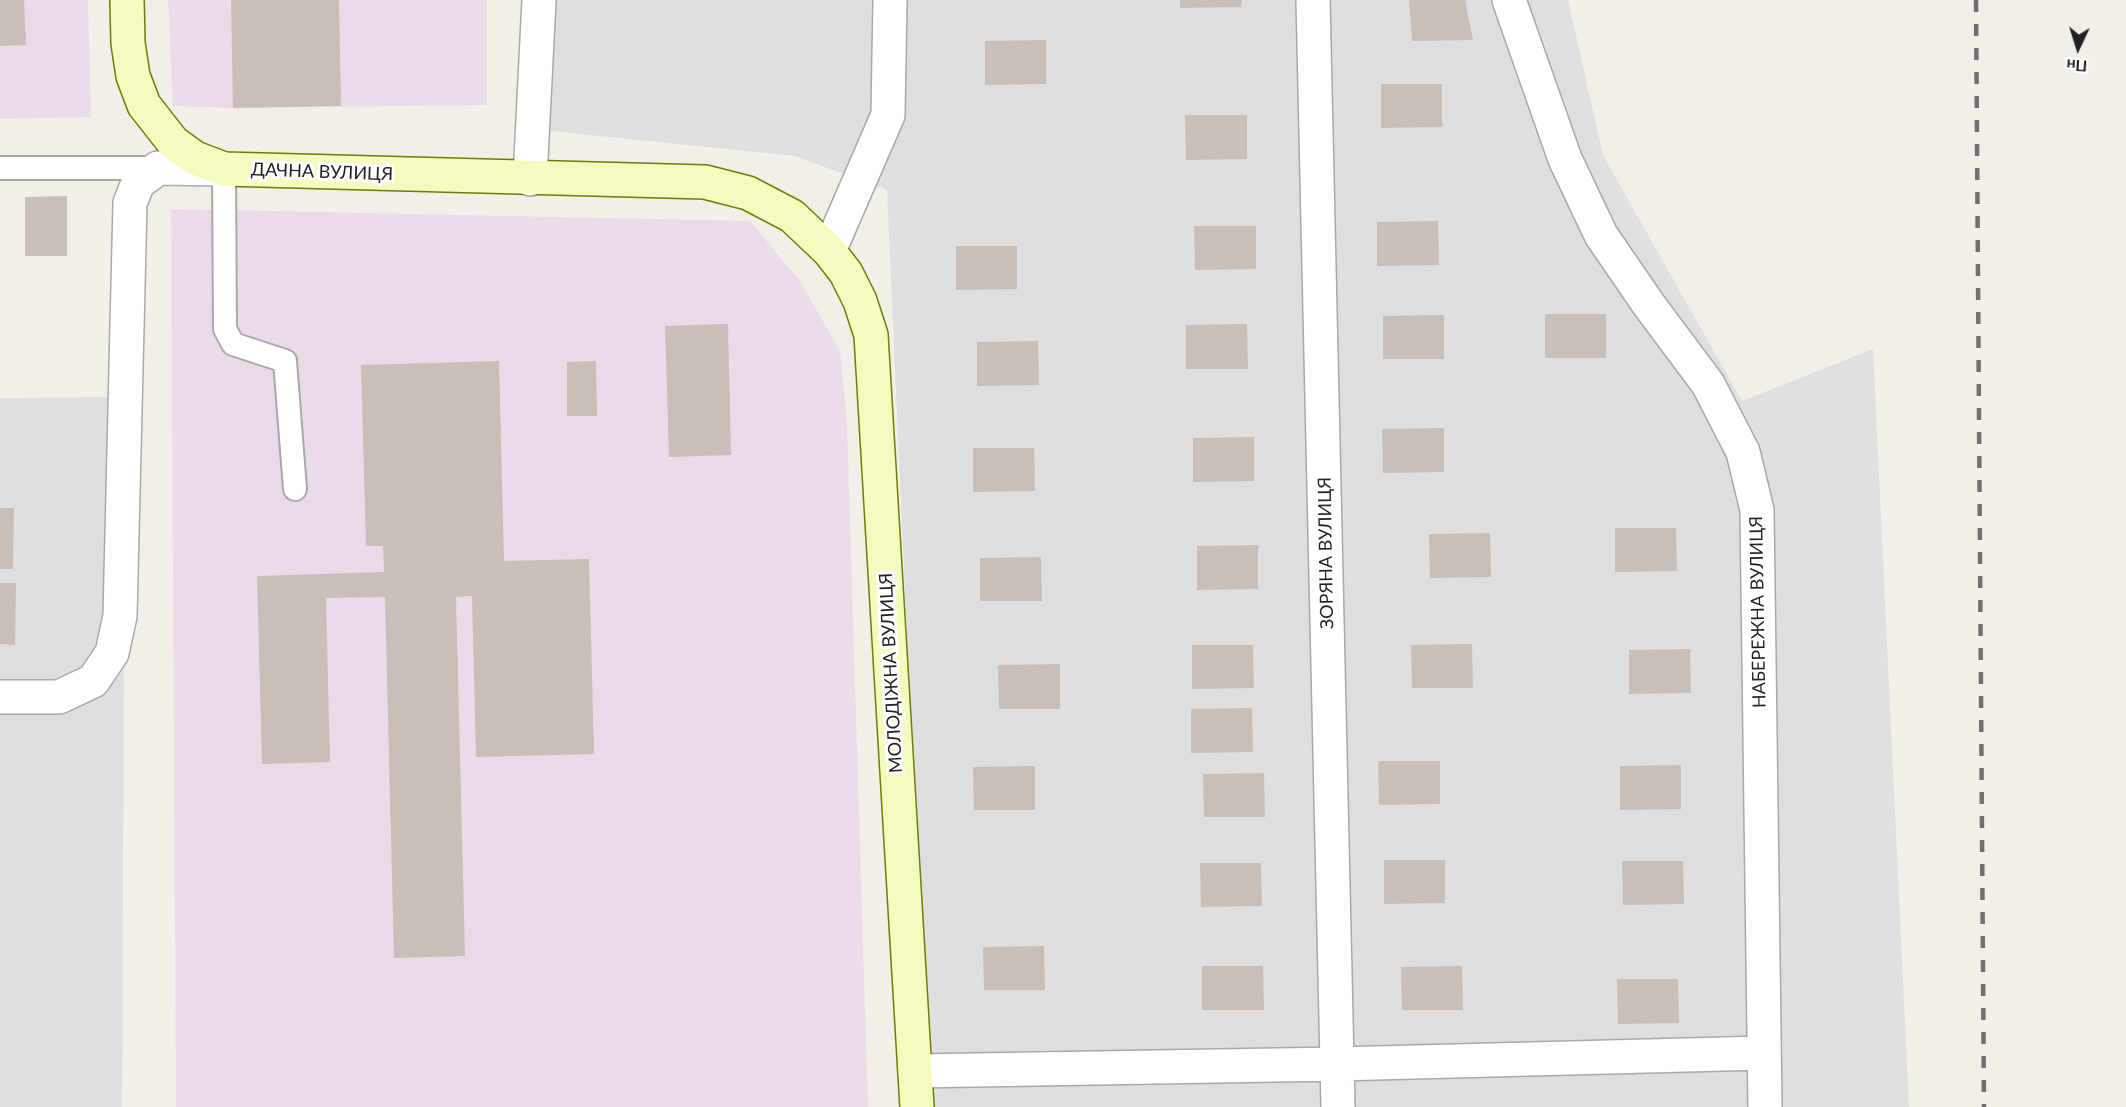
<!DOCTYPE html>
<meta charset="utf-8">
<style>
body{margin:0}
#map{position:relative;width:2126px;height:1107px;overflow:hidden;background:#f2efe9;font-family:Lato,sans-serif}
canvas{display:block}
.north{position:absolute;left:2048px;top:18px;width:60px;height:60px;-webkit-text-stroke:4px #fff;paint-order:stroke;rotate:184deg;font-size:16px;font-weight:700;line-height:24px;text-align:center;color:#222}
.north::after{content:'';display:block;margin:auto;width:21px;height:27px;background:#222;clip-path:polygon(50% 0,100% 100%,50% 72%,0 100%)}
</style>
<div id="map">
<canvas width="2126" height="1107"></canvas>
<div class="north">Пн</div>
</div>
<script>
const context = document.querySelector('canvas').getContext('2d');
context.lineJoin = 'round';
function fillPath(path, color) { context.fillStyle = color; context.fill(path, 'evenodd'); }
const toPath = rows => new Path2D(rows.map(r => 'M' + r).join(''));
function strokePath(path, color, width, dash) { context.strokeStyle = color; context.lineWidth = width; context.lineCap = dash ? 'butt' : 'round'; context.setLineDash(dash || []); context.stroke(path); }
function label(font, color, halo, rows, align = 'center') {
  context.font = font + ' Lato,sans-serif'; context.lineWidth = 6; context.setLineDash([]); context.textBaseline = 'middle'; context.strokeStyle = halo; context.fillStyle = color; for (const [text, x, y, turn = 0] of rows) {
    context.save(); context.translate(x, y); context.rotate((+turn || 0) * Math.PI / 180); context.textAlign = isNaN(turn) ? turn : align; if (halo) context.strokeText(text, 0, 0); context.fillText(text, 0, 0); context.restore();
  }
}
fillPath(toPath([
 [548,0,1568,0,1603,155,1742,401,1873,349,1909,1107,928,1107,887,190,795,156,541,130],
 [125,397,122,1107,0,1107,0,398]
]), '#e0dfdf');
fillPath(toPath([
 [0,0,88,0,91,117,0,119],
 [168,0,487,0,487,105,233,108,173,106],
 [171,209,750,221,800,281,840,351,847,423,868,1107,176,1107]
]), '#ebdbe8');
fillPath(toPath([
 [0,0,24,0,26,45,0,46],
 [231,0,339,0,341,106,233,108],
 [1180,0,1242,0,1241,7,1180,8],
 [1409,0,1465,0,1473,40,1412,41],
 [1046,40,1046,84,985,85,985,41],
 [1381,84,1442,84,1442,127,1381,128],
 [1185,115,1247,115,1247,159,1186,160],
 [67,196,67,256,25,256,25,197],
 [1438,221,1439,265,1377,266,1377,222],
 [1194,226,1256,226,1256,269,1195,270],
 [956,246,1017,246,1017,289,956,290],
 [1545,314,1606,314,1606,358,1545,358],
 [1444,315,1444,359,1383,359,1383,316],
 [728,324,731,455,669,457,665,326],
 [1247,324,1248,369,1186,369,1186,325],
 [1038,341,1039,385,977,386,977,342],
 [499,361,504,561,589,559,594,754,476,757,472,596,456,597,465,956,394,958,385,597,326,598,330,762,262,764,257,576,384,572,383,546,366,546,361,365],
 [596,361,597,416,567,416,567,362],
 [1444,428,1444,472,1383,473,1382,429],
 [1254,437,1254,481,1193,482,1193,438],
 [973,448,1034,448,1035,491,973,492],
 [0,508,14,508,13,569,0,569],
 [1615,528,1676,528,1677,571,1615,572],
 [1490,533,1491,577,1430,578,1429,534],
 [1258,545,1258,589,1197,590,1197,546],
 [1041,557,1042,601,980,601,980,558],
 [0,583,16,583,15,645,0,644],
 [1472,644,1473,688,1412,688,1411,645],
 [1192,645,1253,645,1254,688,1192,689],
 [1690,649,1691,693,1629,694,1629,650],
 [1060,664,1060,709,999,709,998,665],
 [1252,708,1253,752,1191,753,1191,709],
 [1378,761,1440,761,1440,804,1379,805],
 [1681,765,1681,809,1620,810,1620,766],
 [1035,766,1035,810,974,810,973,767],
 [1264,773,1265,817,1204,817,1203,774],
 [1384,860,1445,860,1445,903,1384,904],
 [1622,861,1683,861,1684,904,1623,905],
 [1200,863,1261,863,1262,906,1201,907],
 [1044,946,1045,990,984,990,983,947],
 [1202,966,1263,966,1264,1010,1202,1010],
 [1462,966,1463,1010,1402,1010,1401,967],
 [1617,979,1678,979,1679,1023,1618,1024]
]), '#c7bfb8');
const lane = toPath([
 [0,168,158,168],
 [224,169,225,329,233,344,285,361,295,489]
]);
const street = toPath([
 [1313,0,1338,1107],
 [1509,0,1565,159,1601,235,1649,305,1708,384,1743,452,1757,510,1765,1107],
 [530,179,539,0],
 [829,251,888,115,890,0],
 [0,697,59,697,93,681,112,653,120,616,130,203,138,183,158,168,224,169],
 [915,1071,1337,1064,1764,1053]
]);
const secondary = toPath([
 [127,0,128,43,133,76,144,105,173,142,195,158,224,169,705,182,748,193,792,216,829,251,846,273,860,301,871,335,917,1107]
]);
strokePath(lane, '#a9a9a9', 26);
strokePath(street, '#a9a9a9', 36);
strokePath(secondary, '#707d05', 36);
strokePath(lane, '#fff', 22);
strokePath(street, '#fff', 33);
strokePath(secondary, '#f7fabf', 33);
strokePath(toPath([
 [1976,0,1984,1107]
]), '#707070', 4.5, [12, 12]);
label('18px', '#222', '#fff', [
 ["ДАЧНА ВУЛИЦЯ",322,172,2],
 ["ЗОРЯНА ВУЛИЦЯ",1326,553,-91],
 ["НАБЕРЕЖНА ВУЛИЦЯ",1758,612,-91],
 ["МОЛОДІЖНА ВУЛИЦЯ",891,673,-93]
]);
</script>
